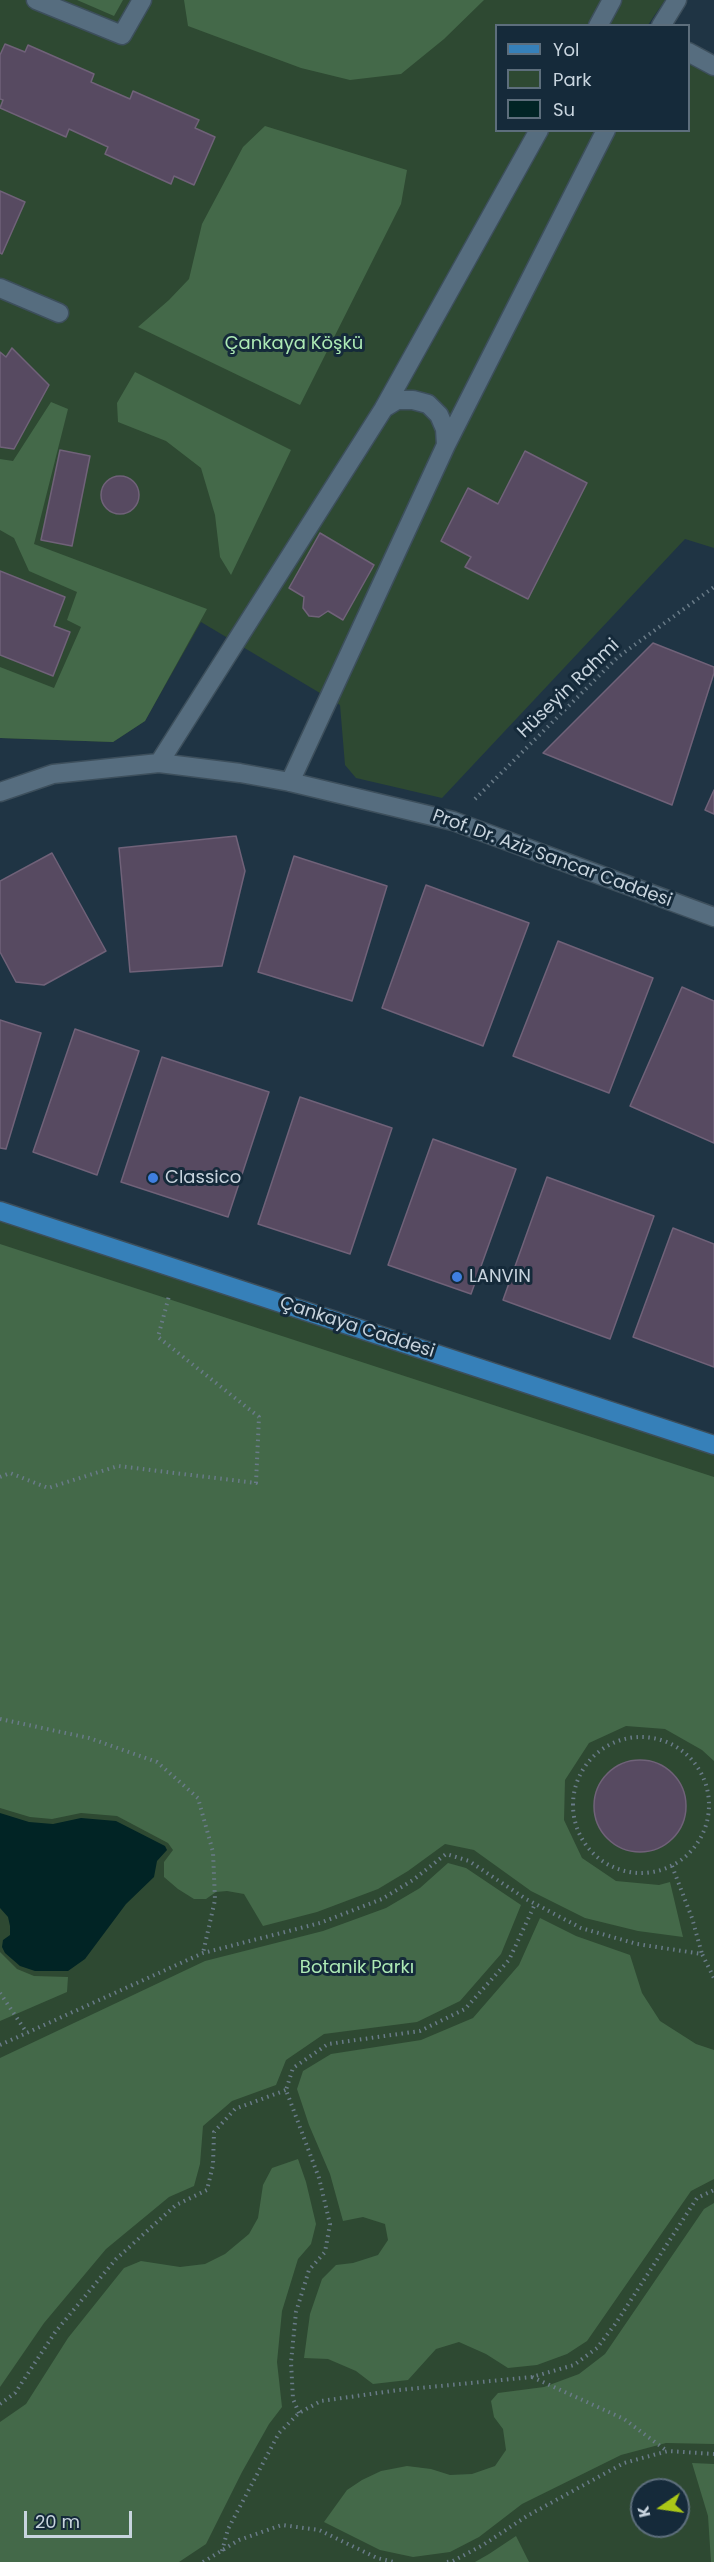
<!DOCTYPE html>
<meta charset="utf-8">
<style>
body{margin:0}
#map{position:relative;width:714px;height:2562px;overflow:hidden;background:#1f3444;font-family:Poppins,sans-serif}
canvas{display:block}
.legend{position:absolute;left:495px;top:24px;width:195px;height:108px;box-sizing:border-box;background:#152a3a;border:2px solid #5d6e7c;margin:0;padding:8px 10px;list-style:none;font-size:18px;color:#c8d4de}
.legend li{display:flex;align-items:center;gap:12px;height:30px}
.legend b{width:30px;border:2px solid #5d6e7c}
.north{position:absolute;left:630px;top:2478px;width:60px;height:60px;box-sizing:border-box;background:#152a3a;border:2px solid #5d6e7c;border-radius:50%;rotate:257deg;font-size:16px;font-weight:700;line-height:24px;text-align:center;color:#c8d4de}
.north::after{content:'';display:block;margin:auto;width:21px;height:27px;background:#aac717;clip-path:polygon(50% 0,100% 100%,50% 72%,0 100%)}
.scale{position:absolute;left:24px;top:2511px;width:108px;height:27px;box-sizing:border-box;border:3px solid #c8d4de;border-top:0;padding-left:8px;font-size:18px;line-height:21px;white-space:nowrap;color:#c8d4de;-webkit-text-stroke:4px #152a3a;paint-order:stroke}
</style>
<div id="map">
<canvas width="714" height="2562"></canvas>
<ul class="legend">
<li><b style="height:8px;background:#3680b9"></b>Yol</li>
<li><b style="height:16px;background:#2e4932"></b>Park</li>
<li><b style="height:16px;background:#012425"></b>Su</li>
</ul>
<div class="north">K</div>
<div class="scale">20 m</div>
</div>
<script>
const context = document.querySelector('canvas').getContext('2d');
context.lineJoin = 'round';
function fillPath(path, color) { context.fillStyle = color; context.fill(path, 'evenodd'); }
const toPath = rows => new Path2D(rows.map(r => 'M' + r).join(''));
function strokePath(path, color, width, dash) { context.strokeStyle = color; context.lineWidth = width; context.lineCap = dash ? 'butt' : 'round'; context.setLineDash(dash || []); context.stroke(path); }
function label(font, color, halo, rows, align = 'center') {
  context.font = font + ' Poppins,sans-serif'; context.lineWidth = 6; context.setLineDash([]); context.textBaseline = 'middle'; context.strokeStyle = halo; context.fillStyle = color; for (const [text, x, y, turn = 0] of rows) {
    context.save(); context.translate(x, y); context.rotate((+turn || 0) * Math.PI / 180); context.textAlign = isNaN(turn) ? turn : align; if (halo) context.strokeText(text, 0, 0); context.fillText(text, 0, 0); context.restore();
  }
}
fillPath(toPath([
 [0,0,665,0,648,25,496,26,496,130,688,130,689,59,714,74,714,548,685,539,442,798,356,778,345,765,340,705,201,622,145,721,113,742,0,738],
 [0,1210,714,1445,714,2562,0,2562],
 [642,2490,678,2490,678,2526,642,2526]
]), '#2e4932');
fillPath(toPath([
 [77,0,123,0,114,16],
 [184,0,484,0,444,39,401,74,350,80,301,68,188,26],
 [265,126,407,170,401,204,300,405,138,327,169,300,189,279,202,224,243,147],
 [135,372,291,450,231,575,220,557,215,515,201,468,166,441,118,422,117,403],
 [51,402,68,409,34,544,207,609,145,721,113,742,0,738,0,667,54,688,81,627,67,620,77,592,29,571,14,538,0,530,0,459,13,461],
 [0,1244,714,1477,714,1761,702,1750,665,1729,626,1726,589,1743,565,1780,564,1820,582,1858,616,1881,659,1885,670,1882,683,1937,638,1931,585,1918,531,1891,474,1850,445,1844,408,1871,378,1889,317,1912,263,1926,244,1894,227,1891,216,1892,206,1899,194,1899,178,1889,164,1877,164,1862,173,1850,168,1843,117,1816,81,1813,52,1819,30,1817,0,1808],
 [448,1863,466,1868,521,1905,501,1954,460,2001,417,2022,324,2034,286,2060,276,2085,232,2101,203,2126,200,2164,194,2186,169,2197,106,2249,44,2323,0,2387,0,2058,205,1961,323,1931,386,1908,420,1888],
 [540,1918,576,1936,630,1955,642,1993,660,2021,696,2044,714,2050,714,2179,691,2191,587,2341,567,2354,537,2365,508,2368,486,2354,459,2342,436,2349,408,2380,373,2384,356,2371,328,2359,304,2358,310,2314,322,2279,336,2265,353,2263,378,2255,388,2240,385,2224,363,2217,343,2221,330,2174,309,2125,297,2089,303,2071,331,2054,421,2040,473,2018,519,1965],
 [0,1952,17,1969,34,1976,68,1977,67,1992,0,2021],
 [298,2159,306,2182,316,2224,311,2244,298,2259,282,2311,277,2362,282,2407,269,2424,242,2472,206,2544,179,2562,0,2562,0,2422,26,2404,68,2338,124,2268,141,2261,180,2267,205,2264,225,2254,249,2234,258,2218,263,2185,272,2168],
 [714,2203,714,2444,666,2443,621,2455,522,2504,479,2537,450,2552,413,2557,380,2550,324,2522,347,2490,362,2480,381,2471,407,2466,431,2469,450,2475,472,2474,495,2466,506,2450,503,2429,494,2417,491,2401,498,2393,544,2387,579,2374,605,2354,704,2209],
 [692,2463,714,2464,714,2562,711,2562,708,2516],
 [516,2536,529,2562,475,2562,489,2554]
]), '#446949');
fillPath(toPath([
 [0,1813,29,1822,53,1824,81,1818,116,1821,165,1846,167,1850,157,1861,154,1877,126,1904,85,1959,68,1971,35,1971,20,1966,5,1953,2,1947,3,1940,10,1935,10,1926,8,1917,0,1908]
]), '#012425');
const building = toPath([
 [5,44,25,52,28,45,94,74,91,82,130,99,133,91,199,120,195,128,215,137,194,185,174,176,171,184,105,154,108,147,69,129,66,137,0,108,3,100,0,99,0,55,5,44],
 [0,191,25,202,2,254,0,253,0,191],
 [12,348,49,385,14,449,0,447,0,352,6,357,12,348],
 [60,450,90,456,72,546,41,540,60,450],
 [525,451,587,483,528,599,465,567,471,557,441,541,468,488,498,504,525,451],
 '101 495a19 19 0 1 1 38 0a19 19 0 1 1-38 0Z',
 [320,533,374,565,343,620,328,611,319,617,309,616,303,608,304,597,289,588,320,533],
 [0,571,65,597,54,626,70,632,53,676,0,655,0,571],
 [653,643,714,667,714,673,672,805,543,753,653,643],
 [714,790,714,814,705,810,714,790],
 [236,836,245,871,222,966,130,972,119,848,236,836],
 [52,853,106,951,44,985,16,982,0,952,0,881,52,853],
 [294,856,387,886,352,1001,258,972,294,856],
 [426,885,529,923,483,1046,382,1008,426,885],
 [558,941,653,978,609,1093,513,1056,558,941],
 [682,987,714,1001,714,1143,630,1106,682,987],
 [0,1020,41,1033,6,1149,0,1148,0,1020],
 [75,1029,139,1051,97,1175,33,1152,75,1029],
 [162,1057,269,1092,228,1217,121,1182,162,1057],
 [300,1097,392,1128,350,1254,258,1224,300,1097],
 [433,1139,516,1169,471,1294,388,1265,433,1139],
 [547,1177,654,1216,610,1339,503,1300,547,1177],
 [673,1228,714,1244,714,1367,633,1337,673,1228],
 '594 1806a46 46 0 1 1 92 0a46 46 0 1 1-92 0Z'
]);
fillPath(building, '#574a61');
strokePath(building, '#706279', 1.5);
const minor = toPath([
 [36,0,122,35,142,0],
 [598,26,612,0],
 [661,26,677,0],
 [688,52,714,66],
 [0,288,59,313],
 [384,408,397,400,413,400,428,404,439,415,445,429,446,445],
 [159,763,384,408,539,130],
 [290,782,446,445,606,130],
 [0,792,53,774,159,763,240,773,290,782,453,821,714,917]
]);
const major = toPath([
 [0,1211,714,1445]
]);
strokePath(minor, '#3d4f5c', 21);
strokePath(major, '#3d4f5c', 21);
strokePath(toPath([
 [475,799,618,657,714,587],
 [0,1477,10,1473,48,1488,118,1466,256,1483,259,1417,158,1337,169,1296],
 [0,1719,89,1738,157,1762,198,1798,213,1852,215,1900,203,1953],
 '573 1805a68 68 0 1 1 136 0a68 68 0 1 1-136 0Z',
 [672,1866,692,1918,702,1954],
 [0,1993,27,2033],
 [0,2045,203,1953,320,1923,382,1899,413,1880,446,1854,469,1861,526,1899,581,1928,637,1944,702,1954,714,1978],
 [532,2377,624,2419,667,2451],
 [0,2404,15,2393,56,2331,116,2259,176,2205,207,2190,213,2165,214,2132,235,2109,286,2090],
 [299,2413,293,2399,291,2362,296,2312,309,2270,325,2252,330,2224,319,2178,286,2090,293,2068,328,2044,420,2031,465,2009,509,1960,535,1904],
 [222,2551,228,2529,279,2433,299,2413,321,2401,399,2390,532,2377,574,2365,597,2348,616,2323,697,2198,714,2190],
 [203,2562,239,2540,282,2525,319,2530,377,2558,394,2562],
 [447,2562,453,2561,483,2545,527,2516,624,2463,668,2451,714,2454]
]), '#697b88', 4, [1.5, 4.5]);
strokePath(minor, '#566d7f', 18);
strokePath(major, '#3680b9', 18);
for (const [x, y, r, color] of [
 [153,1178,6,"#3f7fe0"],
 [457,1277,6,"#3f7fe0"]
]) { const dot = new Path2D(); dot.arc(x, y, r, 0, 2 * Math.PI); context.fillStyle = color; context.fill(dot); strokePath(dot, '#152a3a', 2); }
label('18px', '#adeab5', '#152a3a', [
 ["Çankaya Köşkü",294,344],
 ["Botanik Parkı",357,1968]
]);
label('18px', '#c8d4de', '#152a3a', [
 ["Hüseyin Rahmi",569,689,-44],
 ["Prof. Dr. Aziz Sancar Caddesi",552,859,20],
 ["Çankaya Caddesi",357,1328,18]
]);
label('18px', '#c8d4de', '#152a3a', [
 ["Classico",165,1178],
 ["LANVIN",469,1277]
], 'left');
</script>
